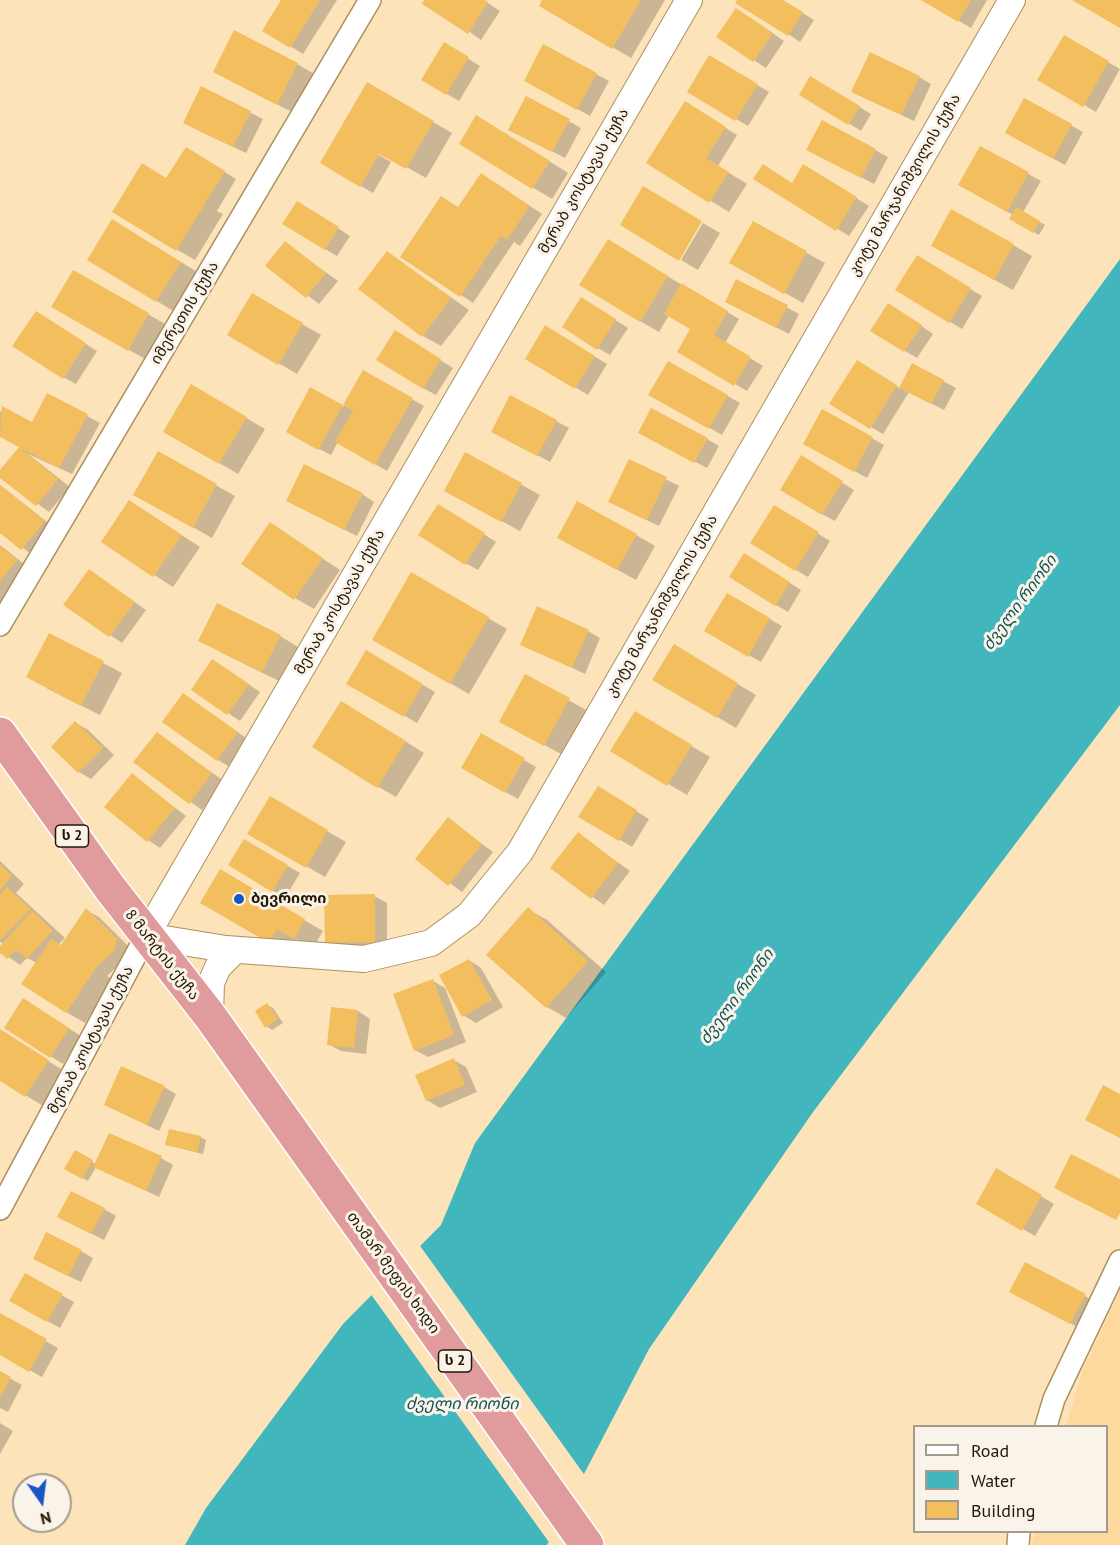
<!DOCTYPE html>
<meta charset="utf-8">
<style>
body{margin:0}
#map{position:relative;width:1120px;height:1545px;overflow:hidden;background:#fde3b9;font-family:"PT Sans",sans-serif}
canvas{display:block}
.legend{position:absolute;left:913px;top:1425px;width:195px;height:108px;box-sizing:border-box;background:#faf3e9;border:2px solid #a49b8d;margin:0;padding:8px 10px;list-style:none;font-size:18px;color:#231704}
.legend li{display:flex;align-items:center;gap:12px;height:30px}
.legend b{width:30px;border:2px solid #a49b8d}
.north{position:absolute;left:12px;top:1473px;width:60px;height:60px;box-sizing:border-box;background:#faf3e9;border:2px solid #a49b8d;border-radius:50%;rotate:166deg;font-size:16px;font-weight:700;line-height:24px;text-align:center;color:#231704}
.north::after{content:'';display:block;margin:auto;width:21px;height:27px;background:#1658c3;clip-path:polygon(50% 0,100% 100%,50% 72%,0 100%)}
</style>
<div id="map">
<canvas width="1120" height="1545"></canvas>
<ul class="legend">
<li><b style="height:8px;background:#fff"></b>Road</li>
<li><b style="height:16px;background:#41b6bd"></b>Water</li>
<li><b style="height:16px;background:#f3be5d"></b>Building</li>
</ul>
<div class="north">N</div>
</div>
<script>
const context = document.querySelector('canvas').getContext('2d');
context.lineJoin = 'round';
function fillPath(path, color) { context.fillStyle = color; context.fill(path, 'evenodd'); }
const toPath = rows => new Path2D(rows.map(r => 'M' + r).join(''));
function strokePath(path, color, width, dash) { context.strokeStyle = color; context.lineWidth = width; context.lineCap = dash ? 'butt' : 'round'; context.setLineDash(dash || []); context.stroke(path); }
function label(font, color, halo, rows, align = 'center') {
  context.font = font + ' "PT Sans","Noto Sans Georgian",sans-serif'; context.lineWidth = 6; context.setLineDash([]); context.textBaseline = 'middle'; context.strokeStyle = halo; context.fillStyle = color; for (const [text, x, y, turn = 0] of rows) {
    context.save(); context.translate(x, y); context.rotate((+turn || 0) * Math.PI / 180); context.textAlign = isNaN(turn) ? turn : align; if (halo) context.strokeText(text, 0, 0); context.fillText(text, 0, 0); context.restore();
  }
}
fillPath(toPath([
 [1120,1291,1120,1545,1031,1545,1035,1532,1106,1532,1106,1426,1066,1426,1083,1370]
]), '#fdd99d');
fillPath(toPath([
 [1120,259,1120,705,813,1112,649,1349,547,1545,185,1545,206,1508,343,1324,441,1225,475,1143]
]), '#41b6bd');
fillPath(toPath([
 [418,1243,586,1477,551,1545,370,1293]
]), '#fde3b9');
fillPath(toPath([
 [283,0,337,0,303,54,264,30],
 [426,0,483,0,500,11,481,40],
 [544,0,665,0,631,58,541,5],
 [739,0,781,0,814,20,800,42],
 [924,0,987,0,971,28],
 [749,17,784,41,766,68,718,37],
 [1064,37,1120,69,1096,112,1040,79],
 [444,44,480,66,459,101,423,80],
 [710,57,769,92,748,126,689,91],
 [297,64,316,75,296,114,233,82],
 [596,74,609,81,590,116,538,87],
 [919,77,931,84,914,121,865,98],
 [811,78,871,114,861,131,801,94],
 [368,84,452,133,426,178,341,130],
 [202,88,263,119,246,153,197,130],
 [527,98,581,128,565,158,523,136],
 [1025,100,1083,132,1065,165,1019,140],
 [697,110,737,135,718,166,747,184,729,212,648,163],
 [823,122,888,157,874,184,821,156],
 [496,128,568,173,552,199,461,144],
 [340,132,391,162,373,193,322,163],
 [981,148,1041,181,1023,212,1045,225,1039,235,1011,219,1013,215,960,185],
 [199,156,236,179,217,211,223,214,195,260,176,249,167,180],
 [816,173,869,206,849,236,785,196,792,184],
 [494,182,542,214,520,246,514,242,473,303,402,256],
 [310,210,350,236,337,256,325,249],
 [703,223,720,233,698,270,681,260],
 [753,223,825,263,803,303,731,263],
 [131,232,199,273,175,312,89,260],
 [285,243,338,281,319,304,267,265],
 [1013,245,1032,256,1013,290,951,256],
 [387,252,469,310,441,346,423,336],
 [627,252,739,319,725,343,763,366,747,391,679,351,693,329,669,315,659,332,640,321],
 [917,258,982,296,962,329,897,290],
 [73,272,167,325,147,360,53,307],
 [737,281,799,314,789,334,739,308],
 [252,295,321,335,297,374,229,334],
 [593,306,628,328,610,355,598,348],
 [901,312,933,334,917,358,905,351],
 [48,320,97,351,76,384,63,377],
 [546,327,607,364,588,395,527,358],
 [408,340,453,368,436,395,423,388],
 [857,362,901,389,913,365,956,388,944,410,909,392,883,434,831,403],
 [669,363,740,403,722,435,651,394],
 [363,372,424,406,387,471,338,442,331,455,300,439,310,389,343,407],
 [192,386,265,429,238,474,165,431],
 [48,395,100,423,72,474,28,454,70,487,49,512,0,476,21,447,0,436,0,413,3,408,32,424],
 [823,411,884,445,867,478,805,443],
 [556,421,569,428,550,462,505,438],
 [652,439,707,439,719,446,707,468],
 [158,453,235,496,212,538,135,494],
 [466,454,540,495,520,531,464,501],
 [630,461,679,486,659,526,623,509],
 [813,465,854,490,835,521,822,514],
 [0,485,56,529,34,556,0,531],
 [362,494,374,502,357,536,300,507],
 [774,507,830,541,808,577,796,570],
 [148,513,200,547,173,587,103,542],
 [451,513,496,542,478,570,465,563],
 [270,524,340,570,314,609,295,598],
 [636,535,655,546,636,580,578,548],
 [0,545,29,568,0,604],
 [757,562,801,590,788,612,776,605],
 [89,571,146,610,122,643,65,604],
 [412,574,507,629,469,694,374,639],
 [727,595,782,626,761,662,706,631],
 [588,631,600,638,585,674,522,644],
 [50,635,122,673,100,715,46,688],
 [280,636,298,647,281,682,218,651],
 [367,652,435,692,417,723,348,683],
 [693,657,756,695,736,728,654,679],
 [225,668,260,692,240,721,193,690],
 [525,676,588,711,563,755,520,732],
 [184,695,249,740,230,767,218,760],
 [360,713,424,753,396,797,377,786],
 [76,723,88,730,114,755,91,779,79,772],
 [654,724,710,757,687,795,612,751],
 [157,734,224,781,202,810,135,762],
 [481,735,536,767,518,799,463,768],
 [132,775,186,816,160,848,148,840],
 [598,788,649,819,632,847,581,816],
 [270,798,346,842,325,877,249,833],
 [448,819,493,852,462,892,417,859],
 [578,834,630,871,604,905,552,867],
 [245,841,300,873,285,898,230,865],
 [0,861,24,884,16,893,65,938,58,945,61,947,86,910,99,917,129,947,127,957,107,976,114,980,85,1023,66,1012,37,963,27,958,20,965,0,951,4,944,0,942],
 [220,871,323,931,313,948,296,939,288,953,202,903],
 [374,896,387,903,387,948,339,949,326,942],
 [528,909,547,920,606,972,566,1018,547,1007],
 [469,960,481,968,503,1007,476,1023,463,1015],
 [433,981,445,988,466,1042,428,1057,415,1050],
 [267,1005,273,1008,283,1023,272,1030,266,1026],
 [35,1007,81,1036,63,1064,6,1028],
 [358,1011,370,1019,366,1054,341,1051,328,1044],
 [0,1031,66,1072,45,1107,0,1080],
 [454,1060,466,1067,477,1092,440,1108,427,1100],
 [164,1087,176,1094,159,1131,105,1105],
 [200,1137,206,1140,203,1154,167,1145],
 [75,1152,96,1164,161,1158,173,1165,159,1197,96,1167,88,1181,66,1168],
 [997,1170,1054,1204,1035,1236,978,1203],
 [104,1209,116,1216,104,1240,72,1224],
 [81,1251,93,1258,81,1282,47,1266],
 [25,1275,74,1302,60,1328,11,1301],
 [1085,1296,1097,1303,1083,1330,1023,1298],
 [1,1316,58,1348,42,1377,0,1354],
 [0,1373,22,1385,8,1412,0,1408],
 [0,1423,13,1431,0,1454]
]), '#0003');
fillPath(toPath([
 [281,0,320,0,290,48,262,31],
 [424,0,485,0,488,2,468,34,422,4],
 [542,0,641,0,612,49,539,6],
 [737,0,783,0,803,12,788,36,735,3],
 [921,0,971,0,958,22],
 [1072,0,1120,0,1120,28],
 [736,8,773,33,753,62,716,37],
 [234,30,298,63,277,105,213,72],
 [1064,35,1109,61,1083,107,1037,80],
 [444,42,469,57,446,95,421,80],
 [543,44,597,73,577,110,524,81],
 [870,52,920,76,901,115,851,92],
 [709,55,758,84,735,121,687,92],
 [810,76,860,106,848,125,799,95],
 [367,82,434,121,406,169,379,154,360,187,320,163],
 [201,86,251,111,233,147,183,123],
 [526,96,570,119,552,152,508,130],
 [1024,98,1072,124,1053,159,1005,133],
 [685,101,726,127,706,158,729,172,709,203,646,163],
 [476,115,550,161,532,189,459,144],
 [822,120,876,149,861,178,806,150],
 [980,146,1029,172,1007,212,958,185],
 [186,147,225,171,176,251,112,212,142,163,166,178],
 [763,164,792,183,803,164,857,197,836,231,753,179],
 [481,173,530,206,507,240,501,236,460,297,400,257,441,196,458,207],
 [643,186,702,221,679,261,620,225],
 [297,201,339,227,325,250,282,224],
 [1016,207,1040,221,1033,233,1009,219],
 [951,209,1014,244,994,280,931,246],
 [112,219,181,262,156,302,87,260],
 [753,221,807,251,784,294,729,263],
 [608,239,668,276,640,322,579,285],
 [285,241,326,273,306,298,265,266],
 [387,251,451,298,422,337,358,289],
 [917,255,971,288,949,323,895,290],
 [73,270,149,313,128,351,51,307],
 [736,279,788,305,776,328,725,302],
 [681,283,728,311,714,335,751,357,734,386,677,352,690,329,664,314],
 [252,293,303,323,278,365,227,335],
 [581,297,616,319,597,350,562,327],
 [888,303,922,325,904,352,870,331],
 [36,311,86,343,63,379,12,346],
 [545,325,595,356,575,389,525,359],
 [395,330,441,359,423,389,376,360],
 [857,360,897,385,870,429,829,404],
 [668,361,728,395,709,429,648,395],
 [912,363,944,380,931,404,899,388],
 [363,370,413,398,375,465,335,442,353,411,343,405],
 [191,384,247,417,219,464,163,432],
 [310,387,343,405,318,450,286,432],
 [47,393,88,414,59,468,0,437,2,406,32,422],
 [510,395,557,420,537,456,491,432],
 [651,408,708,438,694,463,638,433],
 [822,409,873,437,854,472,803,444],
 [19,447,58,479,36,506,0,478,0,470],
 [158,451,217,484,193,528,133,495],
 [465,452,522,483,501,522,444,491],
 [801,455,843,481,822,515,780,490],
 [629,459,667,477,647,520,608,502],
 [304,464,363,493,344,530,286,501],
 [0,485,45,521,21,550,0,533],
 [129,500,182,535,153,577,101,542],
 [577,501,637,534,617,570,557,538],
 [438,504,485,533,465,565,418,535],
 [774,505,819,532,795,571,750,543],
 [270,522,323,558,294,600,241,564],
 [0,546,17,560,0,581],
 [744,553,790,582,775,606,729,577],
 [89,569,135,602,109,637,63,605],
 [411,572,489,617,450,684,372,640],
 [727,593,770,618,748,657,704,631],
 [217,603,281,635,262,672,198,641],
 [537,606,589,630,572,668,520,645],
 [49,633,104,661,81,706,26,677],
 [674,644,738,683,717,718,652,680],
 [366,650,423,684,404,717,346,684],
 [212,659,249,684,227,715,191,690],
 [525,674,570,698,544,746,499,722],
 [183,693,238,732,217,761,162,722],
 [341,701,406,741,377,788,312,747],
 [635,711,692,745,667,786,610,751],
 [75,721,103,748,78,773,51,747],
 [157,732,212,773,189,804,133,762],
 [481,733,525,758,505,793,461,768],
 [132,773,175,808,147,842,104,807],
 [598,786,637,810,619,841,578,817],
 [270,796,328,830,306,868,247,834],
 [448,817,482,844,448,886,415,859],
 [578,832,618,863,591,899,550,868],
 [244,839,288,865,272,892,228,865],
 [0,864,12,876,0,890],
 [220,869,305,919,294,939,277,929,269,943,200,903],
 [7,887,31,909,0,940,0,894],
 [375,894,375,942,325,943,324,895],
 [528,907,588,961,546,1008,486,955],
 [86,908,117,939,115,950,96,968,66,1013,21,984,51,939,61,945],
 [32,911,53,930,27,959,16,950,7,959,0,953,0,946],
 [469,959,492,1000,462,1017,439,975],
 [433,979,454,1035,414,1051,393,994],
 [23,998,69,1028,50,1058,4,1028],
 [267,1003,278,1019,265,1028,255,1011],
 [331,1007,358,1010,354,1048,327,1045],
 [0,1029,49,1060,25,1097,0,1081],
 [454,1058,465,1085,426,1101,415,1075],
 [121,1066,165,1086,147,1125,104,1105],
 [1103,1085,1120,1094,1120,1138,1085,1120],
 [169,1129,201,1136,197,1152,165,1145],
 [109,1133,162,1156,146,1191,93,1167],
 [75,1150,93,1160,82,1179,64,1169],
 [1071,1154,1120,1179,1120,1213,1116,1220,1054,1188],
 [996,1168,1042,1195,1022,1231,976,1204],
 [71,1191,105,1208,91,1234,57,1217],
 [46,1232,82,1250,68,1276,33,1259],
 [1025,1262,1086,1294,1070,1324,1009,1292],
 [25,1273,63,1294,47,1322,9,1301],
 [0,1313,47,1339,29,1372,0,1355],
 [0,1371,11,1377,0,1398]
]), '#f3be5d');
const minor = toPath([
 [0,625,370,0],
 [0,1209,146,936],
 [1046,1426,1054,1399,1120,1261],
 [1018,1545,1019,1532]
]);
const tertiary = toPath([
 [689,0,146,936,226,949,364,959,431,943,469,915,520,852,1012,0],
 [210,1016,211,983,218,967,235,950]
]);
const trunk = toPath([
 [0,734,110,888,210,1016,587,1545]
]);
strokePath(minor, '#ad905d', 24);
strokePath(tertiary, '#ad905d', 28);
strokePath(trunk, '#fff', 36);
strokePath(minor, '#fff', 21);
strokePath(tertiary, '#fff', 26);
strokePath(trunk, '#e09c9c', 33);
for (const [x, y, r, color] of [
 [239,899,6,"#1658c3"]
]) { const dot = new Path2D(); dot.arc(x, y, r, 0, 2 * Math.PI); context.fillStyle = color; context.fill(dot); strokePath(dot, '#faf3e9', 2); }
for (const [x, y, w] of [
 [72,836,33],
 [455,1361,33]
]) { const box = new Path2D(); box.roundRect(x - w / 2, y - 11, w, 22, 4.5); context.fillStyle = '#faf3e9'; context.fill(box); strokePath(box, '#231704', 1.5); }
label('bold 14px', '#231704', null, [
 ["ს 2",72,836],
 ["ს 2",455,1361]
]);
label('15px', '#231704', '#faf3e9', [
 ["მერაბ კოსტავას ქუჩა",584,181,-60],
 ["კოტე მარჯანიშვილის ქუჩა",905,185,-60],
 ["იმერეთის ქუჩა",185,313,-59],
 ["მერაბ კოსტავას ქუჩა",340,602,-60],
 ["კოტე მარჯანიშვილის ქუჩა",662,606,-60],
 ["8 მარტის ქუჩა",162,955,52],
 ["მერაბ კოსტავას ქუჩა",91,1040,-62],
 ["თამარ მეფის ხიდი",393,1273,54]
]);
label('bold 15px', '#231704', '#faf3e9', [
 ["ბევრილი",251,899]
], 'left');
label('italic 16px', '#0c5155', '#faf3e9', [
 ["ძველი რიონი",1020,603,-54],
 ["ძველი რიონი",737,997,-54],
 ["ძველი რიონი",462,1404]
]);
</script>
